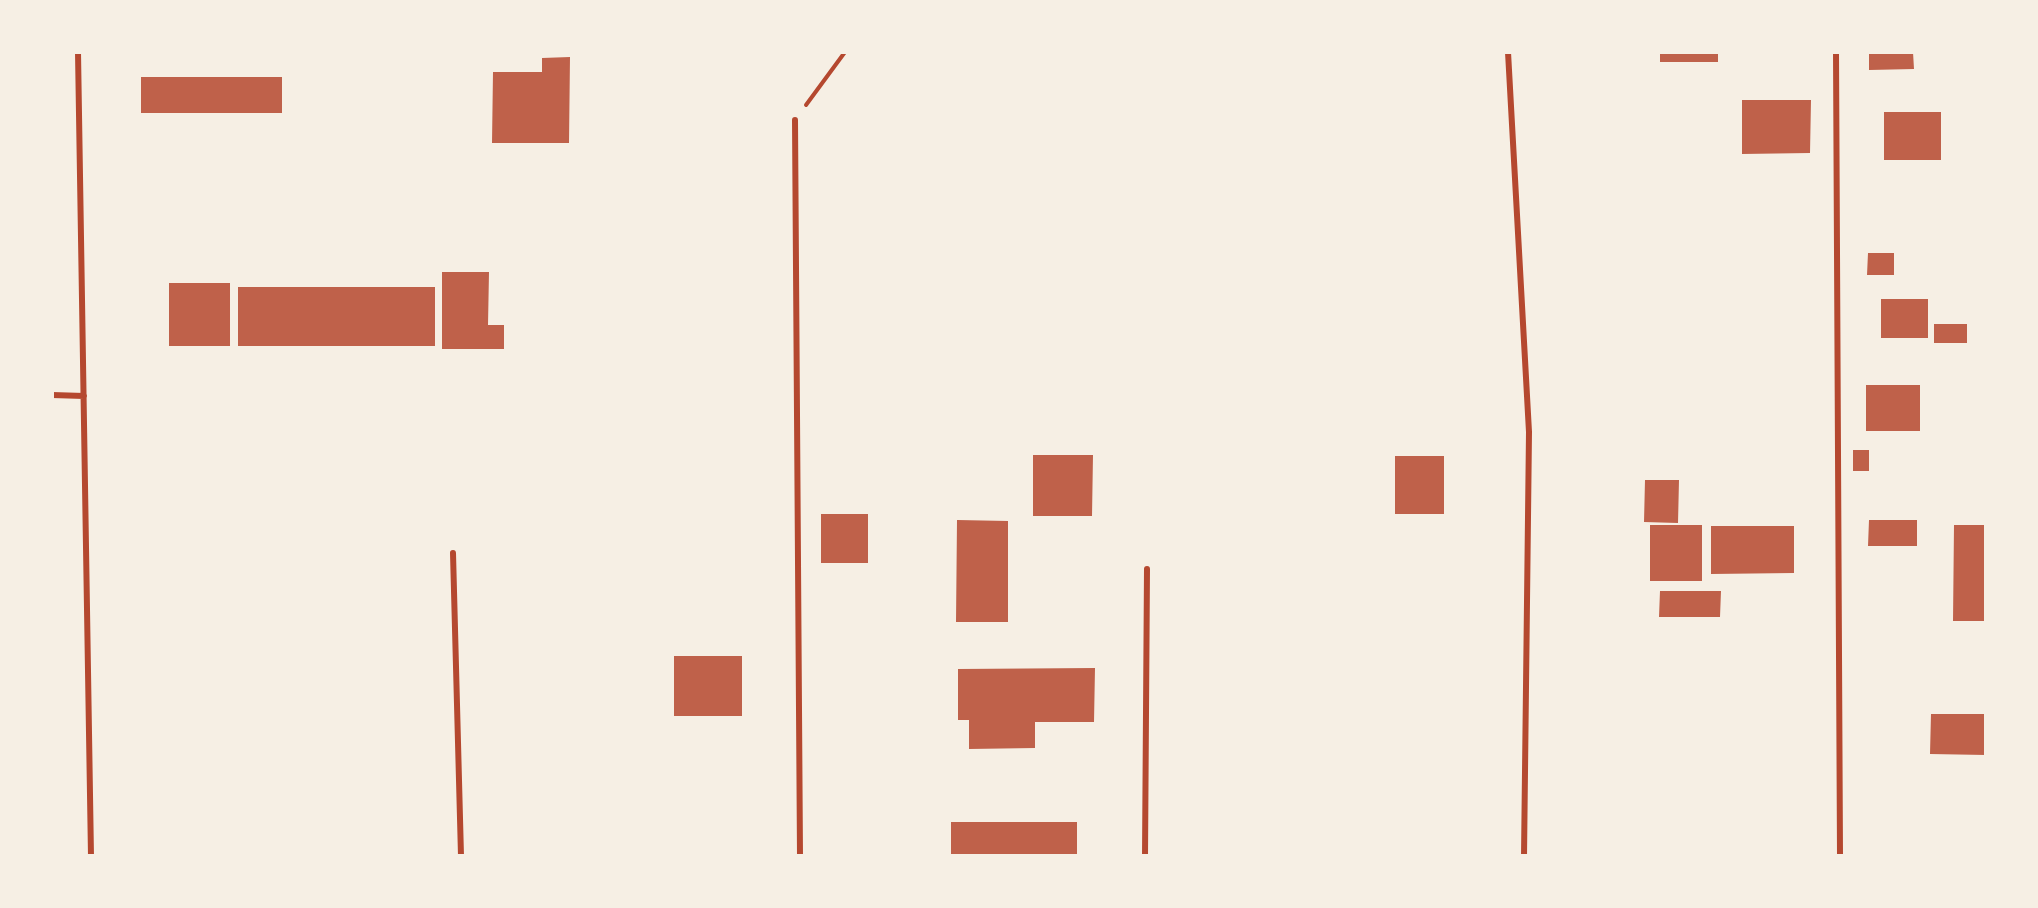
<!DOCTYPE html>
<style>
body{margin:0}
#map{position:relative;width:2038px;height:908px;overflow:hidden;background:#f6efe4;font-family:Signika,sans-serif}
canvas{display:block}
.frame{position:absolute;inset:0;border:54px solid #f6efe4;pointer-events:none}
</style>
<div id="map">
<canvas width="2038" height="908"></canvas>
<div class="frame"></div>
</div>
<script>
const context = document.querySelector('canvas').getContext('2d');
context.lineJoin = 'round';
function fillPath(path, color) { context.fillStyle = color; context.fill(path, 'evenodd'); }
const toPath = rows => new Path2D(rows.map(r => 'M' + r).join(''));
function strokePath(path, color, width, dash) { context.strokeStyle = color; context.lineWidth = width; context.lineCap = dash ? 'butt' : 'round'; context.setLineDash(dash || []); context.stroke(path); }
fillPath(toPath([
 [1660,52,1718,52,1718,62,1660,62],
 [1869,52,1913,52,1914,69,1869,70],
 [570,57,569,143,492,143,493,72,542,72,542,58],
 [141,77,282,77,282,113,141,113],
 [1742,100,1811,100,1810,153,1742,154],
 [1884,112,1941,112,1941,160,1884,160],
 [1868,253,1894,253,1894,275,1867,275],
 [442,272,489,272,488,325,504,325,504,349,442,349],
 [169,283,230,283,230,346,169,346],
 [238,287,435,287,435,346,238,346],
 [1881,299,1928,299,1928,338,1881,338],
 [1934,324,1967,324,1967,343,1934,343],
 [1866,385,1920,385,1920,431,1866,431],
 [1853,450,1869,450,1869,471,1853,471],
 [1033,455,1093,455,1092,516,1033,516],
 [1395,456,1444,456,1444,514,1395,514],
 [1645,480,1679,480,1678,523,1644,522],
 [821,514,868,514,868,563,821,563],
 [957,520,1008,521,1008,622,956,622],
 [1869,520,1917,520,1917,546,1868,546],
 [1650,525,1702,525,1702,581,1650,581],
 [1954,525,1986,525,1986,621,1953,621],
 [1711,526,1794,526,1794,573,1711,574],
 [1660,591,1721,591,1720,617,1659,617],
 [674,656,742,656,742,716,674,716],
 [1095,668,1094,722,1035,722,1035,748,969,749,969,720,958,720,958,669],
 [1931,714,1986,714,1986,755,1930,754],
 [951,822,1077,822,1077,856,951,856]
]), '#bf614a');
strokePath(toPath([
 [806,105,845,52]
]), '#b5482f', 4);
strokePath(toPath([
 [78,52,91,856],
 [1508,52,1529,432,1524,856],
 [1836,52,1840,856],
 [795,120,800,856],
 [52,395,84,396],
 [453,553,461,856],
 [1145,856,1147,569]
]), '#b5482f', 6);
</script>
